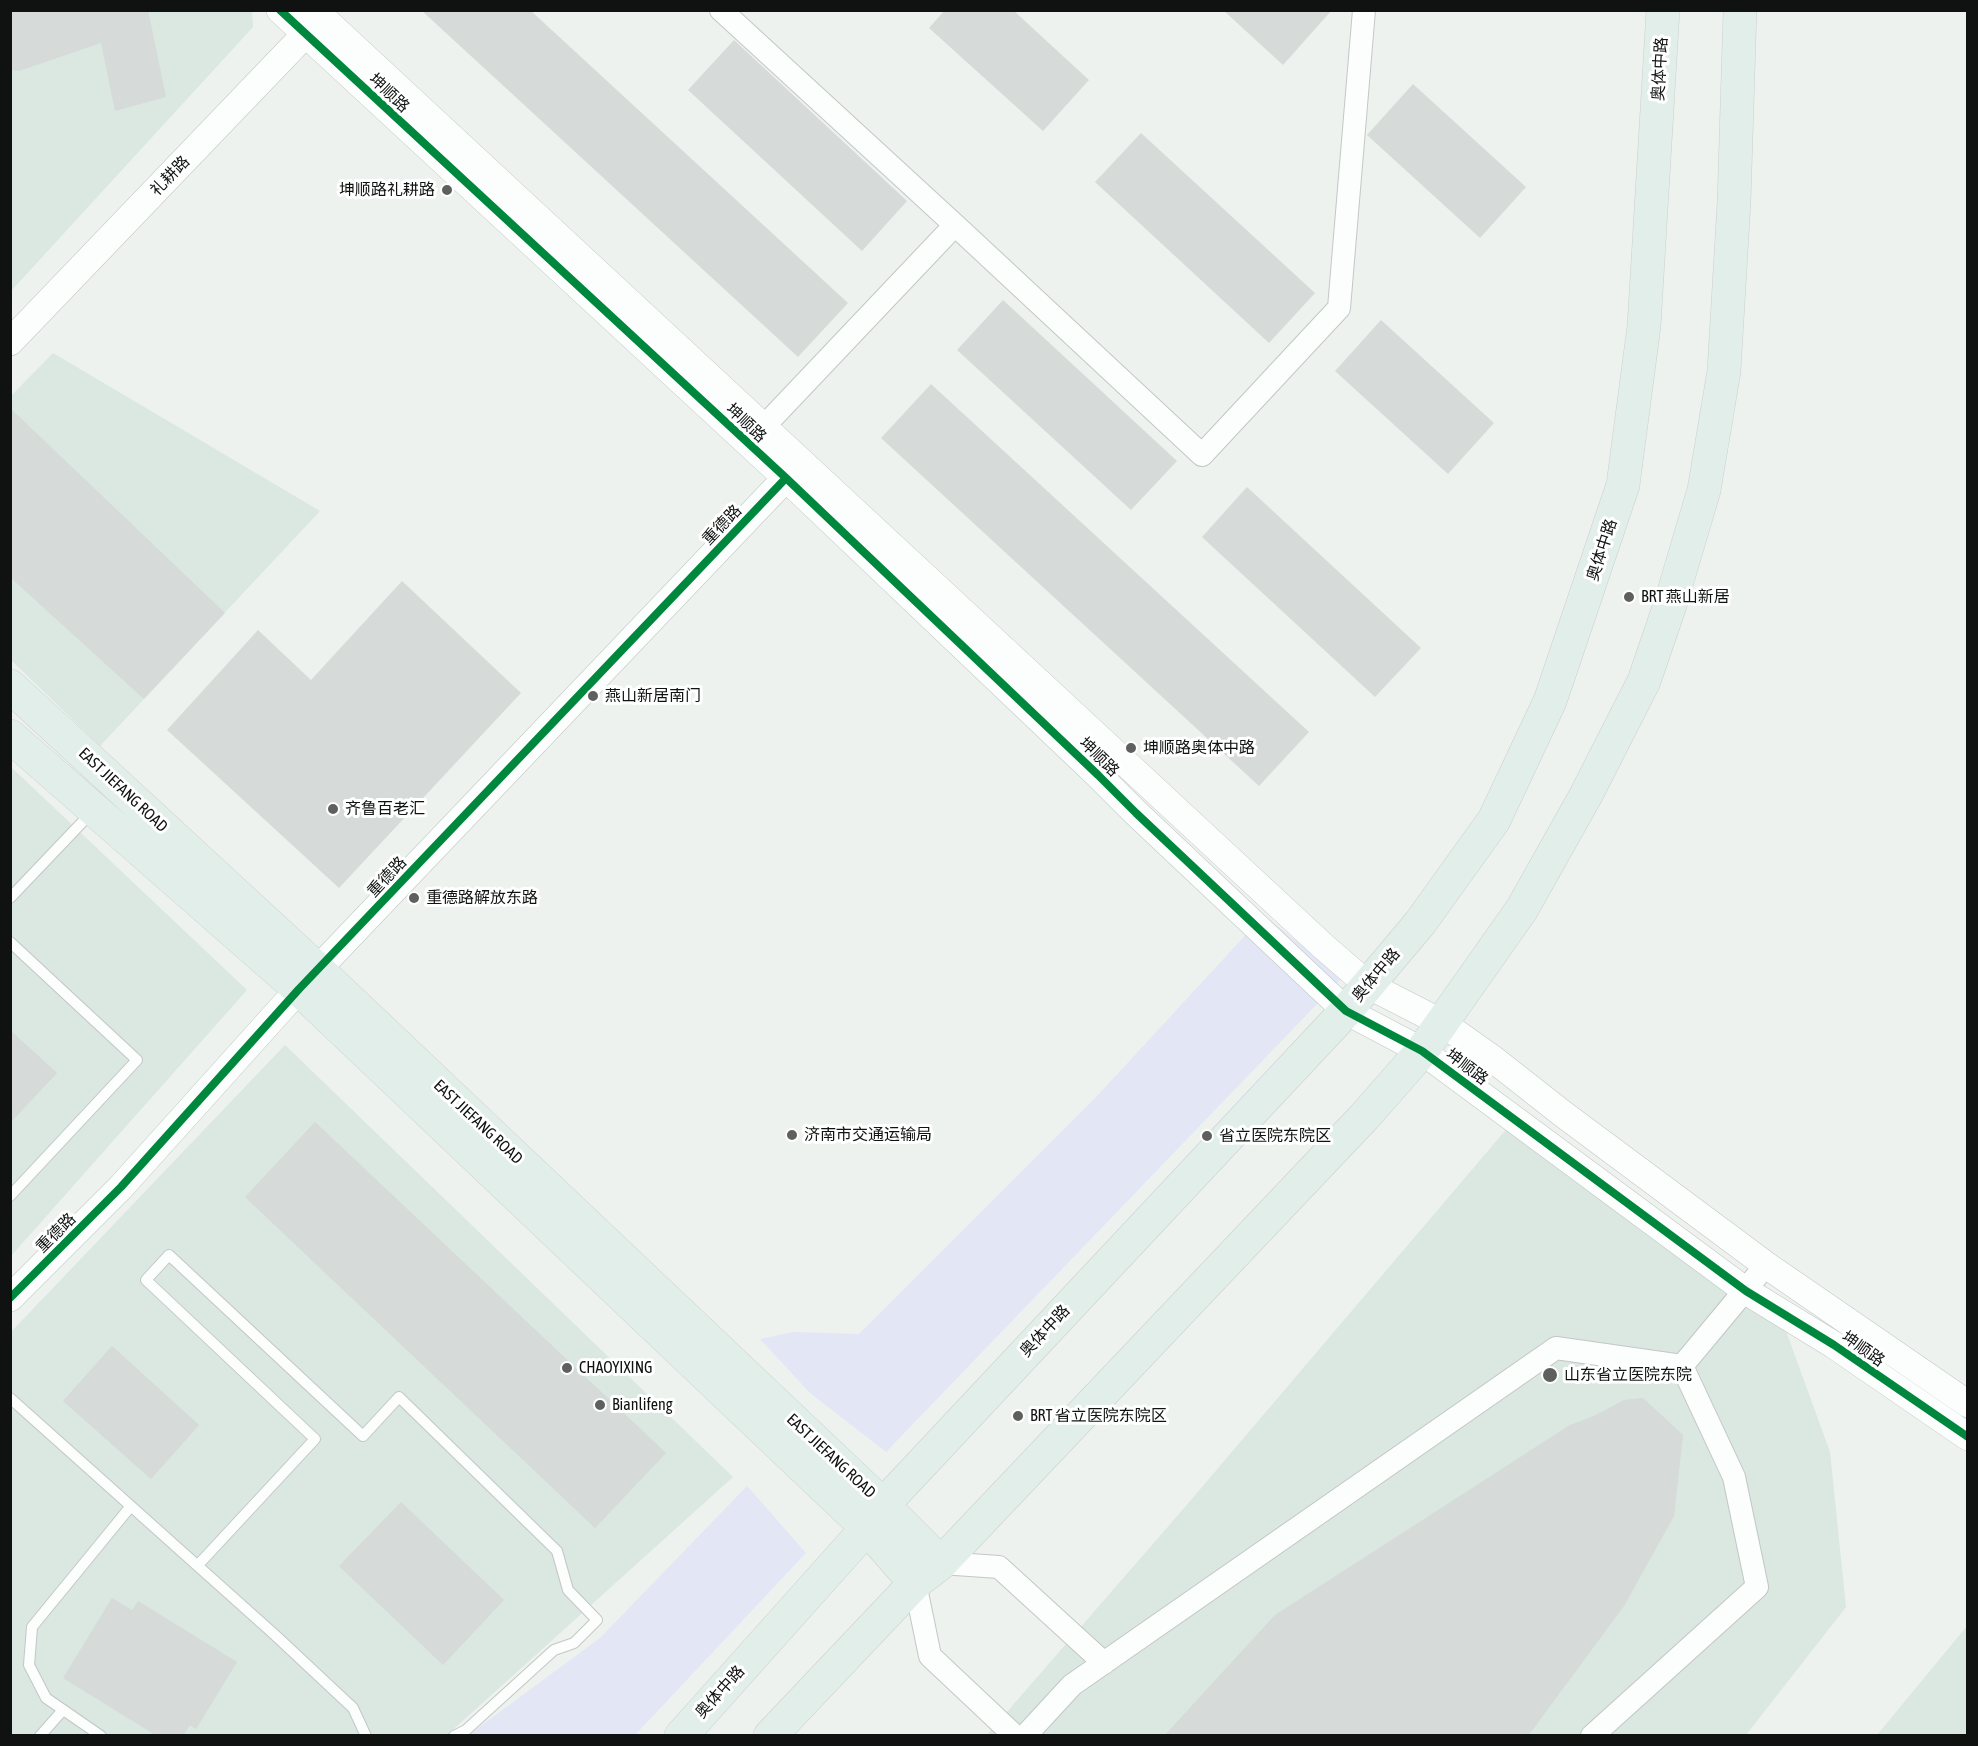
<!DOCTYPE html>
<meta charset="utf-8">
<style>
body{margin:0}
#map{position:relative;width:1978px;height:1746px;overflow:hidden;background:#edf2ef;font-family:"Asap Condensed",sans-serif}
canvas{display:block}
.frame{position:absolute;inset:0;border:12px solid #0f1211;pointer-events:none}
</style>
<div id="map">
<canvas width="1978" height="1746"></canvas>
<div class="frame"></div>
</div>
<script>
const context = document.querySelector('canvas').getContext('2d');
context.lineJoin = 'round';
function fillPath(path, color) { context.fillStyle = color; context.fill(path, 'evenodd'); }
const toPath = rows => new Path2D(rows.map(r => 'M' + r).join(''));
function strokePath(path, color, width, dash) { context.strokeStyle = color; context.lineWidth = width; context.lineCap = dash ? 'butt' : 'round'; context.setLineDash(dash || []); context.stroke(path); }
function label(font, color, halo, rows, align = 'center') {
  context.font = font + ' "Asap Condensed","Noto Sans SC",sans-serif'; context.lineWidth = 6; context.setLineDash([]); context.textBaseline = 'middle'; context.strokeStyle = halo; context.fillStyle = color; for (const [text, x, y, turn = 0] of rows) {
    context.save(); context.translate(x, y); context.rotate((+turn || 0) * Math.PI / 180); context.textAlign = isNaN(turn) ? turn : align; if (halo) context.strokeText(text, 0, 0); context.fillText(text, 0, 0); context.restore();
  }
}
fillPath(toPath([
 [11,11,252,11,253,27,11,291],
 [53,353,320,511,100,746,11,660,10,397],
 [11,767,247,990,11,1256],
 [285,1045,733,1477,447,1735,11,1735,10,1333],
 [1515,1119,1774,1298,1830,1452,1846,1607,1746,1735,986,1736,1185,1507],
 [1967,1626,1967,1735,1877,1735]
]), '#dbe7e1');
fillPath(toPath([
 [1264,915,1342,978,886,1452,810,1393,760,1339,793,1332,859,1334,1099,1094],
 [747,1486,806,1553,635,1735,467,1736,600,1638]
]), '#e3e6f5');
fillPath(toPath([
 [10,10,148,10,166,97,115,111,101,43,19,71,10,70],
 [421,10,530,10,848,303,798,357],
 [945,10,1013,10,1089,80,1043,131,929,28],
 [1223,10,1332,10,1283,65],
 [734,40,907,201,862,251,688,90],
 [1413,84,1526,187,1480,238,1367,135],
 [1141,133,1315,293,1269,343,1095,182],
 [1003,300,1177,461,1131,510,957,350],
 [1381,320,1494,423,1448,474,1335,371],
 [931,384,1309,732,1259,786,881,438],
 [10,408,225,613,144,699,10,577],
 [1247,487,1421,648,1375,697,1202,537],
 [402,581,521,693,339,888,167,730,258,630,311,680],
 [10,1030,57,1073,10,1123],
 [315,1122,666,1453,595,1528,245,1197],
 [112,1346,199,1425,151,1479,63,1401],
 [1643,1398,1683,1435,1674,1516,1624,1606,1528,1736,1164,1736,1275,1615,1570,1425,1594,1416,1624,1400],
 [401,1502,504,1600,443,1665,339,1566],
 [112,1598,132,1610,138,1601,237,1662,196,1729,190,1725,183,1736,157,1736,63,1678]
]), '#d6dad8');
const service = toPath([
 [10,898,91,813],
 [10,942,137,1060,10,1196],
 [10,1398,275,1635,353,1708,366,1736],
 [198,1565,315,1439,146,1280,169,1255,363,1436,399,1397,557,1551,568,1590,597,1620,574,1643,554,1650,466,1730,454,1736],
 [40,1736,63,1710],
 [101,1736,46,1698,29,1665,32,1627,131,1506]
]);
const minor = toPath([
 [721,10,955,225,753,438],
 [955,225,1202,455,1339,308,1364,10],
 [941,1563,999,1567,1104,1663],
 [915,1583,930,1656,1015,1736],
 [1025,1736,1072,1685,1556,1348,1682,1366,1766,1265],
 [1592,1736,1757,1587,1734,1477,1682,1366]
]);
const tertiary = toPath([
 [280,10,786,478,1098,775,1136,813,1346,1011,1422,1051,1746,1291,1834,1345,1968,1437],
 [314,10,1324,947,1368,985,1442,1023,1493,1059,1563,1114,1766,1265,1968,1404],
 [10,342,317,22],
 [10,1298,121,1187,299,989,786,478]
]);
const primary = toPath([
 [10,686,318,970,883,1505,941,1563],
 [10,736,299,989,867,1528,915,1583],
 [681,1736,867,1528,883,1505,1346,1011,1420,923,1494,820,1550,701,1623,485,1644,326,1663,10],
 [770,1736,915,1583,941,1563,1365,1116,1422,1051,1522,909,1586,795,1644,681,1670,605,1704,490,1724,371,1734,202,1740,10]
]);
strokePath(service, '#c3c7c5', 12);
strokePath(minor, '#c3c7c5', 24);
strokePath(tertiary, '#c3c7c5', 28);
strokePath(primary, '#cdcfce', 34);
strokePath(service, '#fcfdfd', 10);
strokePath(minor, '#fcfdfd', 22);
strokePath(tertiary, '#fcfdfd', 27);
strokePath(primary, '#e1eee9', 33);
strokePath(toPath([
 [280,10,786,478,1098,775,1136,813,1346,1011,1422,1051,1746,1291,1834,1345,1968,1437],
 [10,1298,121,1187,299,989,786,478]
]), '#00873e', 8);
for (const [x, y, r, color] of [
 [447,190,6,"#5d605f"],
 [1629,597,6,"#5d605f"],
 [593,696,6,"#5d605f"],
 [1131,748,6,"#5d605f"],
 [333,809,6,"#5d605f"],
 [414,898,6,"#5d605f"],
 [792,1135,6,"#5d605f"],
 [1207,1136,6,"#5d605f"],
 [567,1368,6,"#5d605f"],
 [1550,1375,8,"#5d605f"],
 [600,1405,6,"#5d605f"],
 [1018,1416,6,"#5d605f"]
]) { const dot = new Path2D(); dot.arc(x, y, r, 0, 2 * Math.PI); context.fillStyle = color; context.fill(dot); strokePath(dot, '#fff', 2); }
label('16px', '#0f1211', '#fff', [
 ["奥体中路",1660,69,-87],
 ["坤顺路",389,93,43],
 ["礼耕路",170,176,-46],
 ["坤顺路",746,423,43],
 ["重德路",722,525,-46],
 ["奥体中路",1602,550,-72],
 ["坤顺路",1099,757,44],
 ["EAST JIEFANG ROAD",123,790,43],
 ["重德路",387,877,-47],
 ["奥体中路",1376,975,-50],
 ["坤顺路",1467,1067,37],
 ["EAST JIEFANG ROAD",478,1122,43],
 ["重德路",56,1233,-45],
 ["奥体中路",1045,1331,-47],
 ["坤顺路",1863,1349,35],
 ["EAST JIEFANG ROAD",831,1456,43],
 ["奥体中路",720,1692,-48]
]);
label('16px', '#0f1211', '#fff', [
 ["坤顺路礼耕路",435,190,"right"],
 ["BRT 燕山新居",1641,597],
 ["燕山新居南门",605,696],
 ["坤顺路奥体中路",1143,748],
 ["齐鲁百老汇",345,809],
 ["重德路解放东路",426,898],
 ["济南市交通运输局",804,1135],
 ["省立医院东院区",1219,1136],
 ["CHAOYIXING",579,1368],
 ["山东省立医院东院",1564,1375],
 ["Bianlifeng",612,1405],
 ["BRT 省立医院东院区",1030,1416]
], 'left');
</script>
